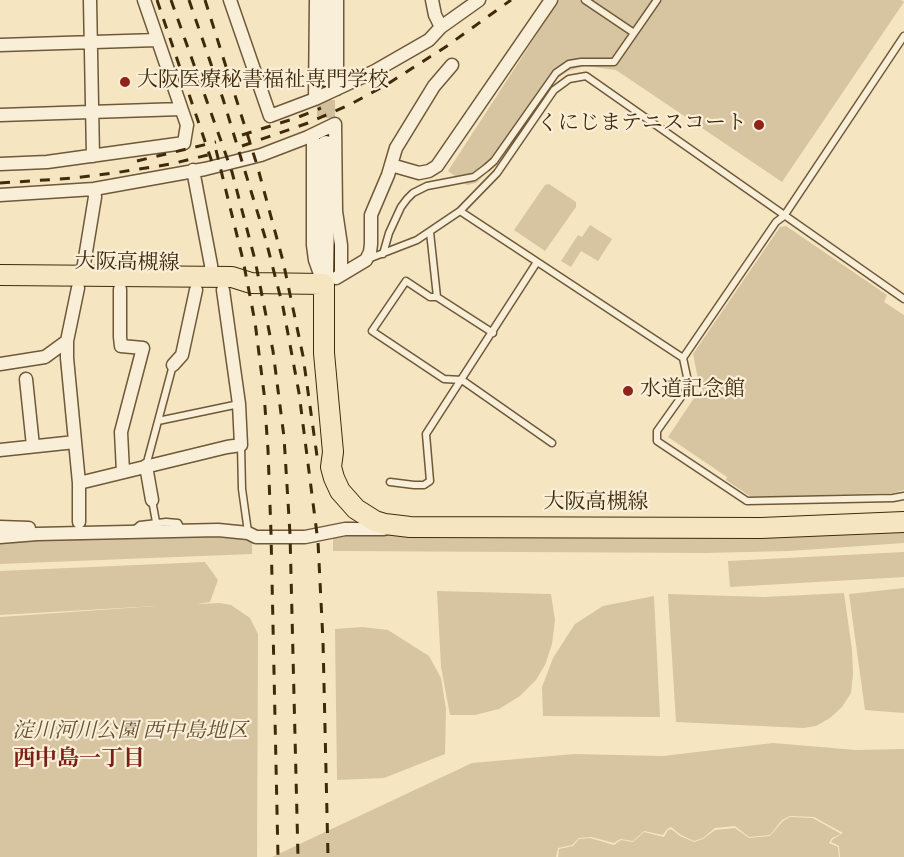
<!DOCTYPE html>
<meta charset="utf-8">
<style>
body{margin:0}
canvas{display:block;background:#f6e5c1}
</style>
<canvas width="904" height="857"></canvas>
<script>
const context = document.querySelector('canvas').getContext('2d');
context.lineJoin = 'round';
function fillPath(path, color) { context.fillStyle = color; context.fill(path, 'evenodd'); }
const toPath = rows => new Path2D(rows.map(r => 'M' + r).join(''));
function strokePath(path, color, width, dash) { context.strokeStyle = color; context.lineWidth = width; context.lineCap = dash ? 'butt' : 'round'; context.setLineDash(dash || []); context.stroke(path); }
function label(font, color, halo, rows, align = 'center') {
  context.font = font + ' "Sorts Mill Goudy","Noto Serif JP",serif'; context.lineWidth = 4.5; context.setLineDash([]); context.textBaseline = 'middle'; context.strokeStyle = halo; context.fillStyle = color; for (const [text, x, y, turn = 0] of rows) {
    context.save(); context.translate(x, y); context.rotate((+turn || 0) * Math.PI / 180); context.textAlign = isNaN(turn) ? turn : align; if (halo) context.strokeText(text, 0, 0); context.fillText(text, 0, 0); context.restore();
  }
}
fillPath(toPath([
 [559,0,901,0,904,2,782,182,616,70,585,66,568,71,558,78,494,166,476,183,467,185,448,171],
 [549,184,576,202,576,207,545,251,514,230,545,185],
 [590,225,612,239,598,261,581,251,571,267,561,261,578,235,582,237],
 [786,226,887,295,884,302,904,315,904,490,893,493,751,497,726,480,727,477,668,437,700,389,693,354,780,227],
 [904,530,904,543,789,551,705,553,333,551,333,534],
 [223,535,252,539,252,554,0,564,0,541,88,537],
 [904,552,904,577,730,587,728,561],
 [205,562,218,580,210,602,197,604,220,603,231,605,250,618,258,634,257,857,0,857,0,617,156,606,0,615,0,571],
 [904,588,904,713,865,710,849,594],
 [437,591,551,594,555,620,552,644,545,665,536,680,520,696,499,709,475,715,450,715,441,667],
 [844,593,852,650,853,674,851,693,842,707,830,718,816,726,803,728,676,722,668,594,764,597],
 [654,596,660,717,543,716,542,687,553,658,575,624,603,606],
 [362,627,388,630,429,656,441,678,446,709,445,754,384,778,337,780,335,629],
 [773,743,856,750,904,749,904,857,840,857,839,846,831,842,833,839,843,833,814,817,790,816,782,820,770,835,749,837,735,826,715,828,703,838,694,841,681,835,671,827,667,829,663,835,644,831,633,841,620,839,614,843,591,837,579,838,572,845,558,848,556,857,272,857,472,763,574,754,663,756],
 [790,817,813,818,841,834,832,838,829,843,838,847,839,857,558,857,559,849,573,846,579,839,590,838,614,845,621,840,633,842,644,832,664,837,668,830,671,829,680,836,694,842,703,839,715,830,735,828,749,838,770,836,783,821]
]), '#d7c5a2');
strokePath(toPath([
 [326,145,326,78]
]), '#d2c09d', 18, [18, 9]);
const lane = toPath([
 [585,0,634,33],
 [904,36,784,216,776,222,683,358,689,386,657,431,657,441,747,501,893,498,904,496],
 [460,211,683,358],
 [430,232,437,297],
 [383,254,389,233,401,207,407,199,413,193,427,186,474,177,486,168,494,161,556,73,569,64,581,62,614,62,657,0],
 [368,259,417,240,460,211,497,173,554,90,569,79,586,76,904,299],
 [493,333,437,297,430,297,406,281,372,331,444,379,462,380,552,443],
 [158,421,239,404],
 [241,445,242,489,248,532],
 [146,466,173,365],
 [390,482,414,485,424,485,430,481,426,434,537,262],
 [152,500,156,522],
 [133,531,140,525,166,522,178,523,182,531]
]);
const street = toPath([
 [90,0,93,156],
 [230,0,270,116,315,99,375,71,429,40,441,27,479,0],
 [432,0,435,15,441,27],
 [0,45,157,40],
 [337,89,337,0],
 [315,99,316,0],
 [0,115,181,109],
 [313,135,313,245,315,260,320,274],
 [0,164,47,162,184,143,187,125,144,0],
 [391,165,419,173,429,171,437,166,551,0],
 [193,170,211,265,212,277],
 [0,195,94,189,205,169,261,155,308,137,335,124,336,211,341,245,341,275],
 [82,276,95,197,94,189],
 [336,278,366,260,370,252,371,244,371,215,388,175,396,148,434,86,452,65],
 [78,288,67,341,67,358,79,483,79,522],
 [120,289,120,337,121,346,143,348,121,432,123,472],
 [0,364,45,357,67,341],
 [173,365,182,355,196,290],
 [26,379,33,446],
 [0,450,75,442],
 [146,466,152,500],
 [79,483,227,447,241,445,239,404,223,290],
 [0,527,29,528],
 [0,537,37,534,218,530,248,533,256,537,305,537,345,529,384,529]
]);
const secondary = toPath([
 [326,77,326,0],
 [324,284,326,145]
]);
const primary = toPath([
 [0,275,232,277,251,283,324,284,324,353,333,452,331,467,334,478,340,491,356,509,375,521,385,524,410,527,761,528,904,522]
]);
strokePath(lane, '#6e5939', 9);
strokePath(street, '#6e5939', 15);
strokePath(secondary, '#402a0c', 21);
strokePath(primary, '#402a0c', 22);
strokePath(lane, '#f9eed7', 6);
strokePath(street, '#f9eed7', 12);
strokePath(secondary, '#f9eed7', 18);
strokePath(primary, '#f6e5c1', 20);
strokePath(toPath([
 [157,0,212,162],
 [171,0,232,172,255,260,273,351,284,437,290,534,298,857],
 [189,0,223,99,265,237,283,307,299,393,318,542,323,641,328,857],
 [205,0,257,165,283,261,303,356,317,456],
 [242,135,296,118,321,108],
 [242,146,308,123,351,104,386,85,447,46,511,0],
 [216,150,243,260,255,322,264,393,268,450,271,533,278,857],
 [137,161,216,142],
 [0,183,74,178,114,173,171,164,216,153]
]), '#402a0c', 3, [10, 10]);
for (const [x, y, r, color] of [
 [125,82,6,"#8f2418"],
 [759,125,6,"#8f2418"],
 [628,391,6,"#8f2418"]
]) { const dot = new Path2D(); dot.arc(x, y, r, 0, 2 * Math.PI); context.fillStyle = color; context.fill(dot); strokePath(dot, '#f9eed7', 2); }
label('21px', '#402a0c', '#f9eed7', [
 ["大阪医療秘書福祉専門学校",137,82],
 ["くにじまテニスコート",747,125,"right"],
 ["水道記念館",640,391]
], 'left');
label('21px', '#402a0c', '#f9eed7', [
 ["大阪高槻線",127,265,1],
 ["大阪高槻線",596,504]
]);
label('italic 21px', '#665132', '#f9eed7', [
 ["淀川河川公園 西中島地区",130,733]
]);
label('bold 22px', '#7a1f14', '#f9eed7', [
 ["西中島一丁目",79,761]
]);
</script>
